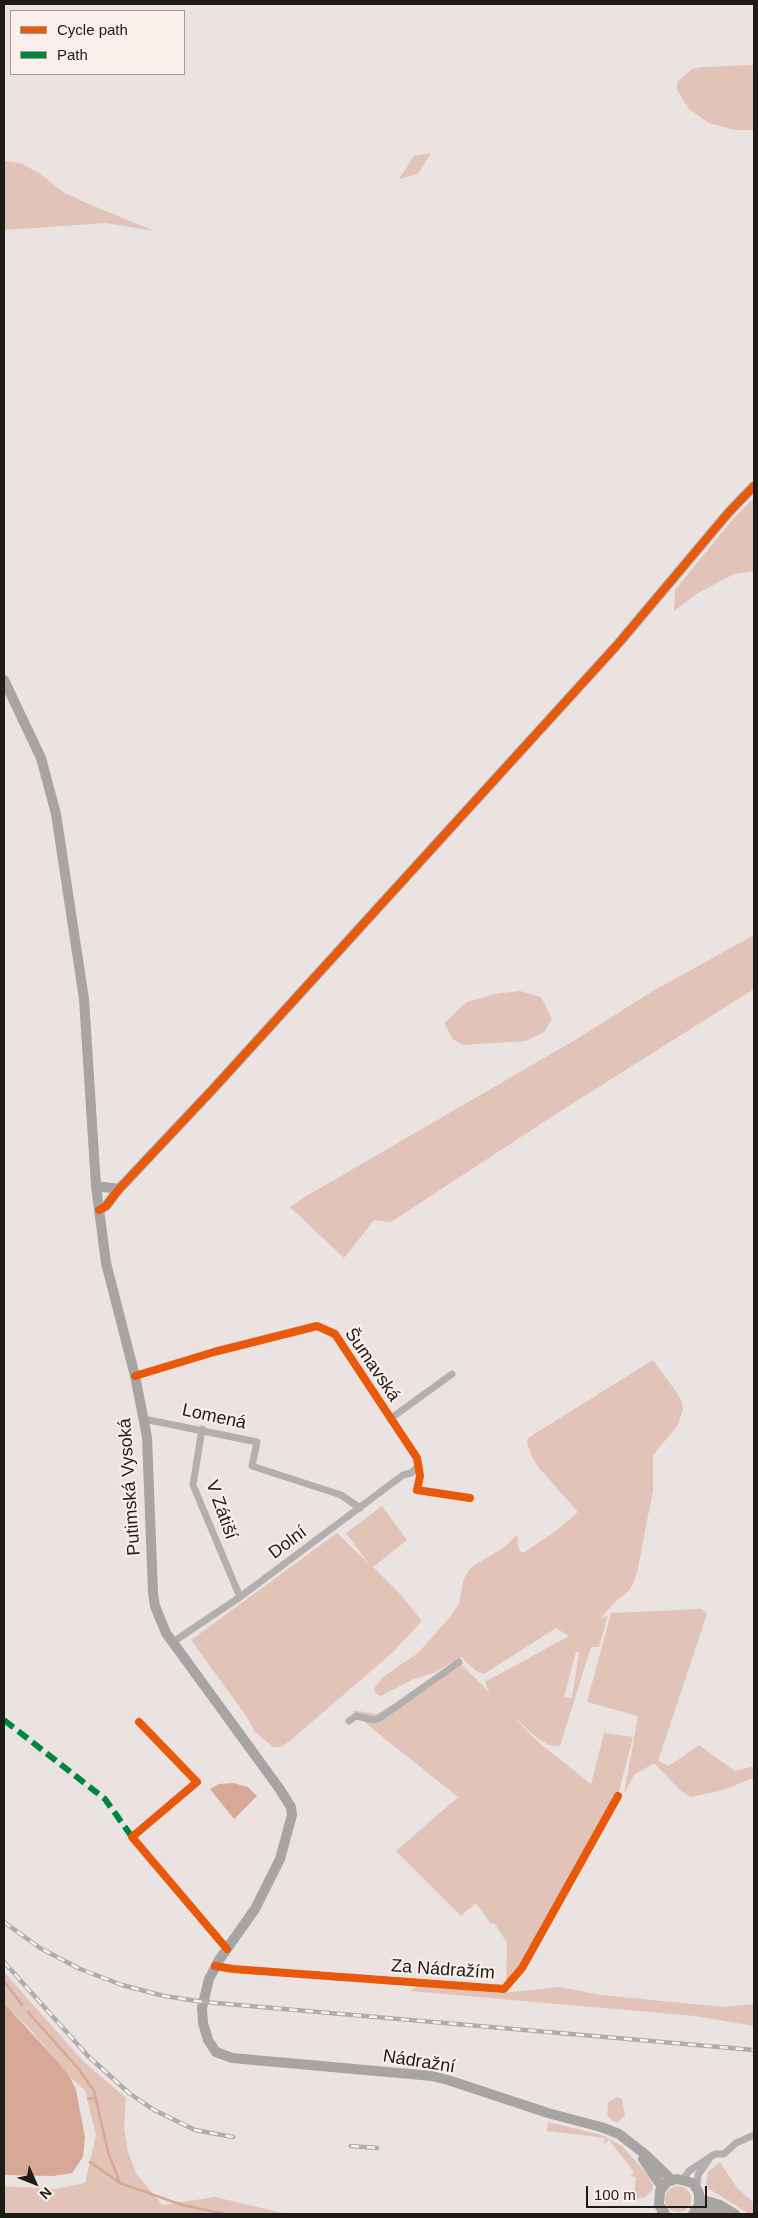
<!DOCTYPE html>
<meta charset="utf-8">
<style>
body{margin:0}
#map{position:relative;width:758px;height:2218px;overflow:hidden;background:#eae3e2;font-family:Arial,sans-serif}
canvas{display:block}
.frame{position:absolute;inset:0;border:5px solid #1f1b19;pointer-events:none}
.legend{position:absolute;left:10px;top:10px;width:175px;height:65px;box-sizing:border-box;background:#faefeb;border:1px solid #a29a97;margin:0;padding:6px 9px;list-style:none;font-size:15px;color:#1f1b19}
.legend li{display:flex;align-items:center;gap:10px;height:25px}
.legend b{width:25px;border:1px solid #a29a97}
.north{position:absolute;left:10px;top:2158px;width:50px;height:50px;-webkit-text-stroke:4px #faefeb;paint-order:stroke;rotate:134deg;font-size:14px;font-weight:700;line-height:20px;text-align:center;color:#1f1b19}
.north::after{content:'';display:block;margin:auto;width:18px;height:22px;background:#1f1b19;clip-path:polygon(50% 0,100% 100%,50% 72%,0 100%)}
.scale{position:absolute;left:586px;top:2186px;width:121px;height:22px;box-sizing:border-box;border:2px solid #1f1b19;border-top:0;padding-left:6px;font-size:15px;line-height:18px;white-space:nowrap;color:#1f1b19;-webkit-text-stroke:4px #faefeb;paint-order:stroke}
</style>
<div id="map">
<canvas width="758" height="2218"></canvas>
<div class="frame"></div>
<ul class="legend">
<li><b style="height:6px;background:#e8590c"></b>Cycle path</li>
<li><b style="height:6px;background:#00873e"></b>Path</li>
</ul>
<div class="north">N</div>
<div class="scale">100 m</div>
</div>
<script>
const context = document.querySelector('canvas').getContext('2d');
context.lineJoin = 'round';
function fillPath(path, color) { context.fillStyle = color; context.fill(path, 'evenodd'); }
const toPath = rows => new Path2D(rows.map(r => 'M' + r).join(''));
function strokePath(path, color, width, dash) { context.strokeStyle = color; context.lineWidth = width; context.lineCap = dash ? 'butt' : 'round'; context.setLineDash(dash || []); context.stroke(path); }
function label(font, color, halo, rows, align = 'center') {
  context.font = font + ' Arial,sans-serif'; context.lineWidth = 4; context.setLineDash([]); context.textBaseline = 'middle'; context.strokeStyle = halo; context.fillStyle = color; for (const [text, x, y, turn = 0] of rows) {
    context.save(); context.translate(x, y); context.rotate((+turn || 0) * Math.PI / 180); context.textAlign = isNaN(turn) ? turn : align; if (halo) context.strokeText(text, 0, 0); context.fillText(text, 0, 0); context.restore();
  }
}
fillPath(toPath([
 [754,65,754,130,735,130,709,123,689,109,677,90,677,82,692,69,703,67],
 [431,153,418,174,399,179,414,156],
 [4,161,20,163,39,173,63,192,82,201,154,231,106,223,4,230],
 [754,498,754,571,734,574,696,594,674,611,675,590,733,519],
 [754,935,754,989,556,1114,391,1222,374,1220,344,1258,290,1207,303,1198,575,1040,653,991],
 [520,991,541,997,552,1019,544,1032,526,1041,463,1045,453,1039,444,1023,467,1002,495,994],
 [653,1360,677,1393,682,1402,683,1409,678,1425,653,1455,653,1490,637,1573,630,1590,615,1602,600,1619,608,1615,599,1647,591,1647,560,1746,549,1745,537,1738,510,1713,538,1742,591,1784,604,1733,633,1737,616,1803,533,1950,506,1984,507,1943,495,1924,490,1923,476,1903,461,1916,396,1851,458,1797,374,1730,352,1710,377,1714,460,1663,490,1693,485,1682,569,1636,556,1628,484,1674,476,1671,461,1657,434,1673,414,1679,381,1696,376,1694,374,1688,383,1677,418,1653,449,1618,459,1604,463,1581,470,1568,503,1548,517,1535,519,1550,523,1553,556,1531,578,1512,540,1469,532,1457,527,1443,528,1438],
 [576,1652,579,1653,572,1698,564,1697],
 [382,1506,407,1540,373,1567,402,1596,422,1621,392,1653,291,1740,281,1747,273,1747,255,1732,247,1717,191,1640,337,1533,369,1564,346,1533],
 [701,1609,707,1614,658,1761,669,1766,699,1745,735,1771,754,1766,754,1778,720,1791,690,1797,680,1790,654,1763,634,1775,624,1794,638,1716,587,1702,611,1613],
 [4,1972,83,2061,126,2098,124,2127,128,2152,136,2173,162,2205,215,2197,287,2214,4,2214,4,2186,55,2189,85,2183,96,2135,85,2090,70,2077,28,2027,4,2003],
 [418,1986,503,1993,560,1987,601,1995,723,2007,754,2004,754,2026,695,2016,410,1991],
 [617,2097,622,2099,625,2116,618,2122,612,2121,607,2114,608,2102],
 [548,2122,602,2135,622,2146,647,2174,653,2185,652,2191,645,2197,633,2199,631,2197,630,2194,634,2194,636,2177,630,2176,634,2172,609,2140,604,2144,605,2138,547,2131],
 [720,2162,737,2188,754,2203,754,2214,749,2214,708,2188,706,2183,708,2172],
 '665 2199a13 13 0 1 1 26 0a13 13 0 1 1-26 0Z'
]), '#e2c3b8');
fillPath(toPath([
 [233,1783,248,1787,257,1796,234,1819,210,1789,219,1784],
 [4,2003,58,2062,70,2077,76,2090,85,2137,83,2157,72,2173,53,2176,4,2175]
]), '#d7a896');
strokePath(toPath([
 [4,1981,22,2005],
 [28,2012,78,2068,94,2091,108,2152,120,2183],
 [88,2099,96,2098],
 [90,2162,120,2183,182,2205,225,2214]
]), '#d7a896', 2.5);
strokePath(toPath([
 [135,1376,214,1352,317,1326,335,1334,417,1458,420,1476,417,1490,470,1498],
 [144,1419,257,1442,252,1466,341,1495,360,1508],
 [390,1419,452,1374],
 [202,1429,193,1485,240,1597],
 [173,1642,240,1597,403,1475,411,1473,419,1466],
 [349,1721,356,1716,374,1720,380,1718,459,1662],
 [139,1722,197,1782,132,1837,227,1949],
 [215,1966,233,1969,504,1989,522,1968,618,1796],
 [683,2179,689,2171,715,2154,724,2154,736,2143,754,2135],
 [697,2187,698,2175,708,2161]
]), '#b2afae', 7);
strokePath(toPath([
 [4,680,41,758,56,814,84,999,96,1186,106,1263,135,1376,147,1437,153,1593,155,1606,166,1633,279,1788,291,1807,292,1815,280,1859,255,1909,219,1960,209,1979,202,2008,203,2023,208,2040,216,2052,232,2058,432,2076,448,2080,548,2113,601,2127,619,2134,646,2155,672,2180],
 [96,1186,119,1189],
 [99,1210,106,1206,119,1189,214,1088,618,644,729,512,754,486],
 [643,2159,662,2187],
 [700,2199,720,2205,735,2214],
 [696,2211,706,2210,725,2214],
 [665,2214,659,2205,660,2191,667,2182,677,2179,693,2183,699,2193,699,2205,693,2214]
]), '#a7a5a4', 10);
strokePath(toPath([
 [663,2212,663,2214]
]), '#a6a2a1', 12);
const rail = toPath([
 [4,1922,40,1948,80,1969,122,1985,164,1996,204,2002,754,2050],
 [4,1962,88,2056,129,2093,154,2110,195,2130,233,2137],
 [351,2146,377,2148]
]);
strokePath(rail, '#afacab', 4.5);
strokePath(rail, '#faefeb', 2.5, [8]);
strokePath(toPath([
 [4,1720,105,1799,132,1837]
]), '#00873e', 6, [12, 6]);
strokePath(toPath([
 [99,1210,106,1206,119,1189,214,1088,618,644,729,512,754,486],
 [135,1376,214,1352,317,1326,335,1334,417,1458,420,1476,417,1490,470,1498],
 [139,1722,197,1782,132,1837,227,1949],
 [215,1966,233,1969,504,1989,522,1968,618,1796]
]), '#e8590c', 8);
label('18px', '#1f1b19', '#faefeb', [
 ["Šumavská",372,1365,56],
 ["Lomená",214,1417,12],
 ["Putimská Vysoká",130,1487,-94],
 ["V Zátiší",221,1510,70],
 ["Dolní",288,1543,-37],
 ["Za Nádražím",443,1970,4],
 ["Nádražní",419,2062,9]
]);
</script>
